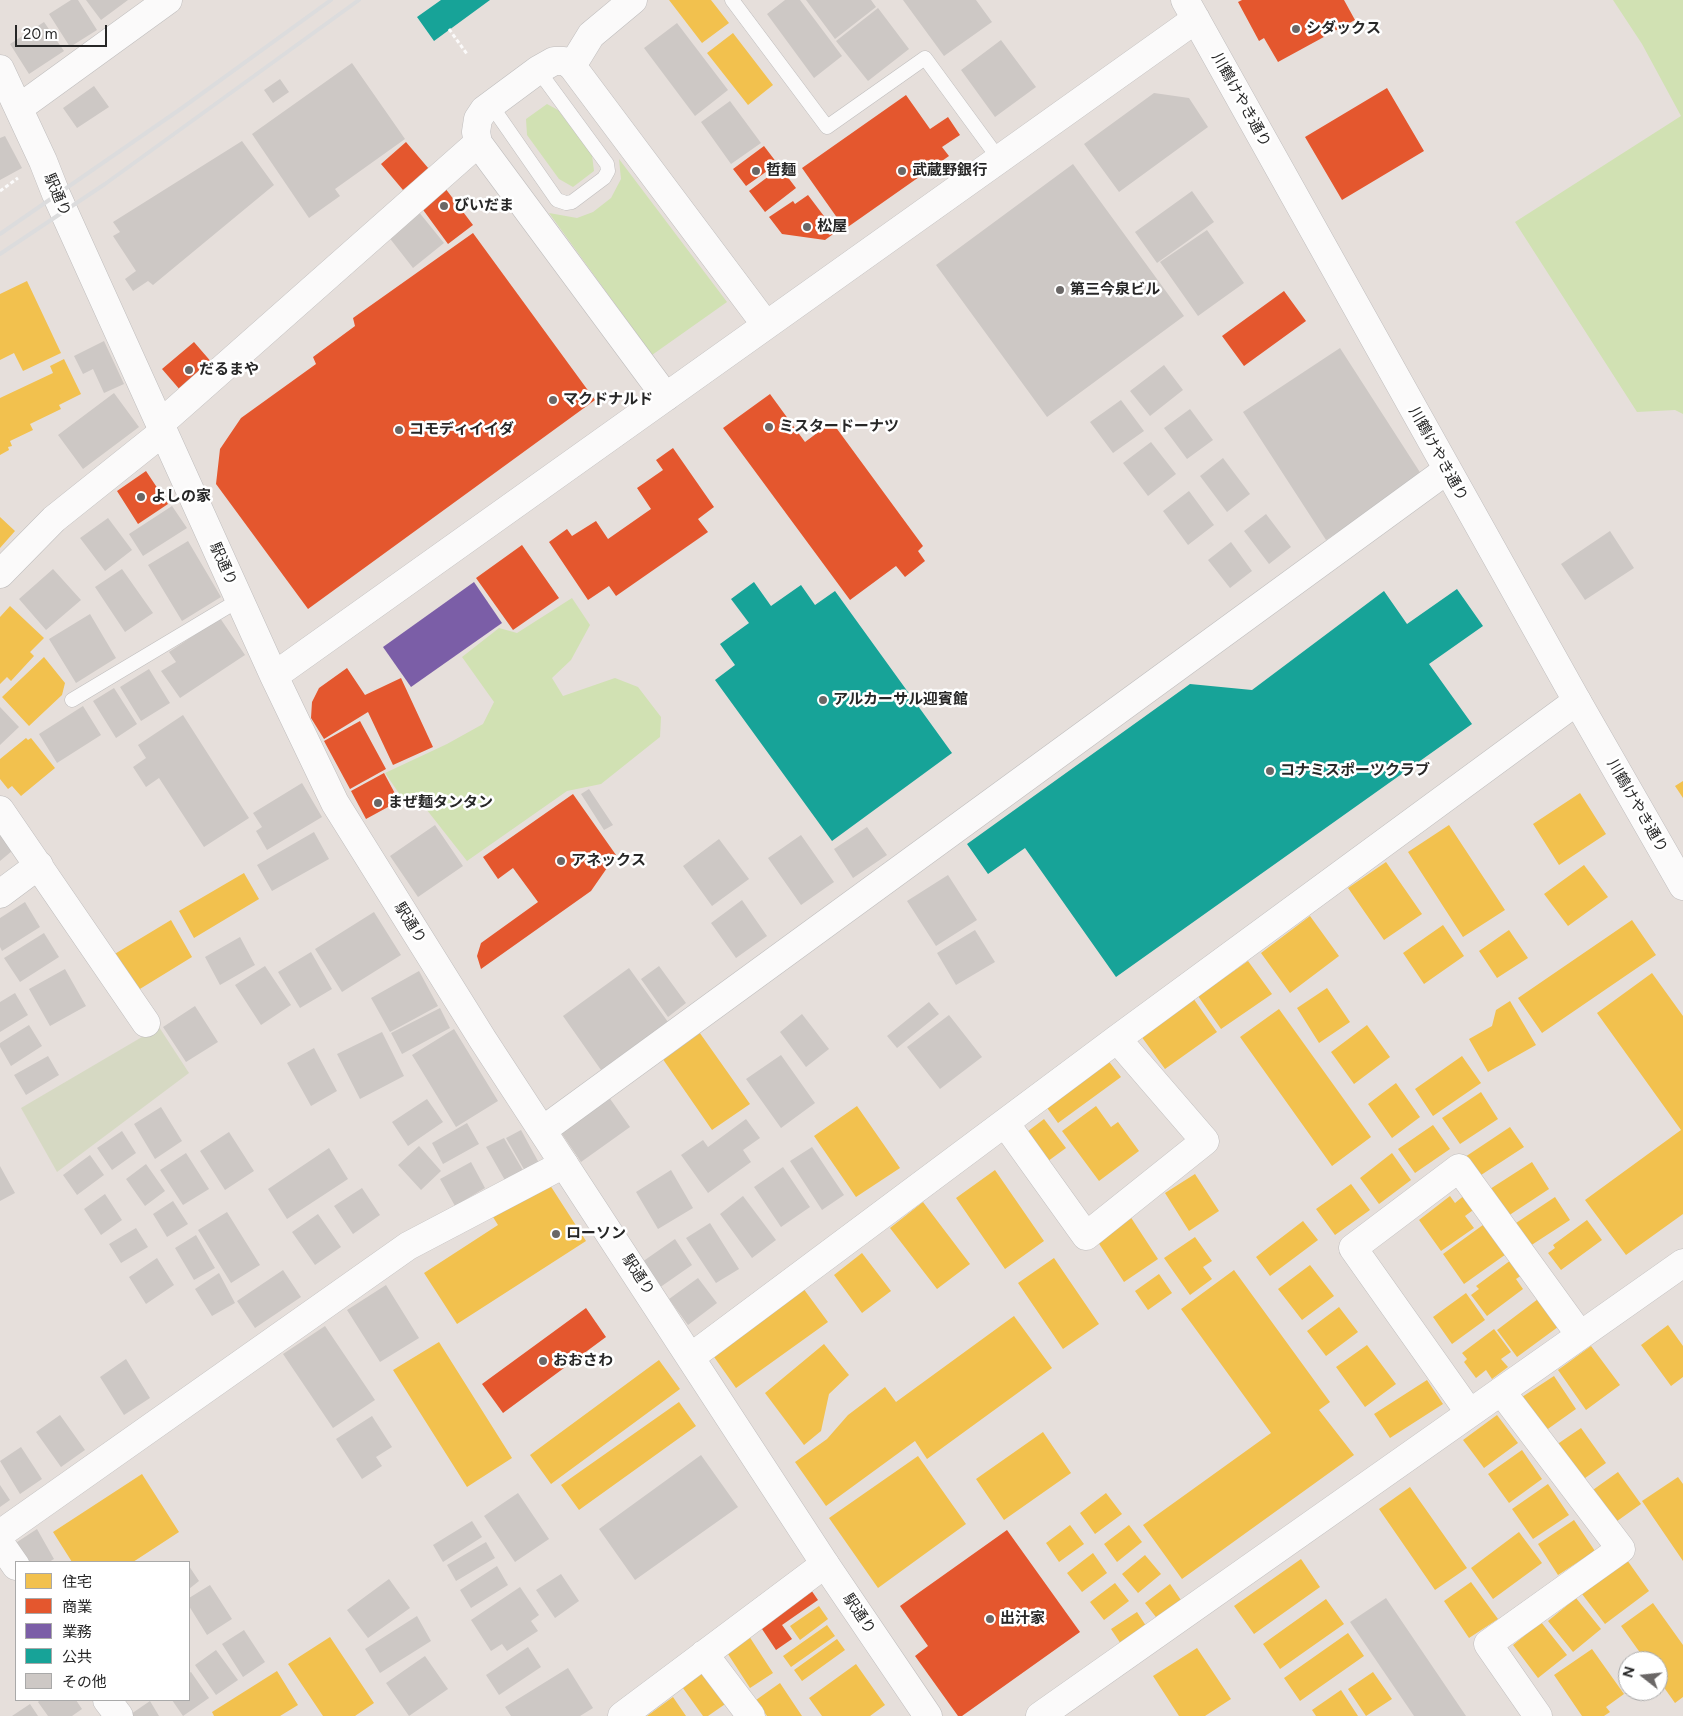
<!DOCTYPE html>
<meta charset="utf-8">
<style>
body{margin:0}
#map{position:relative;width:1683px;height:1716px;overflow:hidden;background:#e6dfdb;font-family:Figtree,"Noto Sans JP",sans-serif}
canvas{display:block}
.legend{position:absolute;left:15px;top:1561px;width:175px;height:140px;box-sizing:border-box;background:#fff;border:1px solid #a9a9a9;margin:0;padding:6px 9px;list-style:none;font-size:15px;color:#272727}
.legend li{display:flex;align-items:center;gap:10px;height:25px}
.legend b{width:25px;border:1px solid #a9a9a9}
.north{position:absolute;left:1618px;top:1651px;width:50px;height:50px;box-sizing:border-box;background:#fff;border:1px solid #a9a9a9;border-radius:50%;rotate:286deg;font-size:14px;font-weight:700;line-height:20px;text-align:center;color:#272727}
.north::after{content:'';display:block;margin:auto;width:18px;height:22px;background:#6a6766;clip-path:polygon(50% 0,100% 100%,50% 72%,0 100%)}
.scale{position:absolute;left:15px;top:25px;width:92px;height:22px;box-sizing:border-box;border:2px solid #272727;border-top:0;padding-left:6px;font-size:15px;line-height:18px;white-space:nowrap;color:#272727;-webkit-text-stroke:4px #fff;paint-order:stroke}
</style>
<div id="map">
<canvas width="1683" height="1716"></canvas>
<ul class="legend">
<li><b style="height:14px;background:#f2c14e"></b>住宅</li>
<li><b style="height:14px;background:#e4572e"></b>商業</li>
<li><b style="height:14px;background:#7b5ea7"></b>業務</li>
<li><b style="height:14px;background:#17a398"></b>公共</li>
<li><b style="height:14px;background:#cdc8c5"></b>その他</li>
</ul>
<div class="north">N</div>
<div class="scale">20 m</div>
</div>
<script>
const context = document.querySelector('canvas').getContext('2d');
context.lineJoin = 'round';
function fillPath(path, color) { context.fillStyle = color; context.fill(path, 'evenodd'); }
const toPath = rows => new Path2D(rows.map(r => 'M' + r).join(''));
function strokePath(path, color, width, dash) { context.strokeStyle = color; context.lineWidth = width; context.lineCap = dash ? 'butt' : 'round'; context.setLineDash(dash || []); context.stroke(path); }
function label(font, color, halo, rows, align = 'center') {
  context.font = font + ' Figtree,"Noto Sans JP",sans-serif'; context.lineWidth = 5; context.setLineDash([]); context.textBaseline = 'middle'; context.strokeStyle = halo; context.fillStyle = color; for (const [text, x, y, turn = 0] of rows) {
    context.save(); context.translate(x, y); context.rotate((+turn || 0) * Math.PI / 180); context.textAlign = isNaN(turn) ? turn : align; if (halo) context.strokeText(text, 0, 0); context.fillText(text, 0, 0); context.restore();
  }
}
fillPath(toPath([
 [1613,0,1683,0,1683,414,1675,410,1637,412,1515,222,1681,116,1642,44],
 [547,104,558,110,592,155,594,171,573,187,559,179,527,135,526,119],
 [619,159,727,302,652,355,549,213,577,218,593,212,611,198,621,179],
 [572,598,590,625,571,660,552,678,563,696,615,678,638,687,661,717,660,737,601,784,567,791,467,861,423,805,407,805,385,773,447,744,483,724,494,702,462,657,499,628,517,633]
]), '#d1e1b3');
fillPath(toPath([
 [159,1027,189,1073,57,1172,21,1108]
]), '#d6d9c3');
fillPath(toPath([
 [669,0,711,0,729,23,702,43],
 [733,33,773,85,748,105,707,53],
 [27,281,61,353,23,371,14,353,0,360,0,294],
 [64,359,81,394,59,405,61,409,30,424,33,430,10,441,12,446,8,447,9,450,0,455,0,398,53,373,50,366],
 [0,517,15,531,0,548],
 [10,606,44,638,30,652,34,656,11,681,7,677,0,684,0,617],
 [44,657,65,683,62,695,29,726,2,697],
 [26,738,28,740,31,738,55,768,21,796,12,786,8,789,0,779,0,759],
 [1683,781,1683,798,1675,786],
 [1580,793,1606,834,1559,865,1533,824],
 [1449,825,1505,910,1463,937,1408,852],
 [1386,862,1422,914,1384,940,1348,888],
 [1584,865,1608,897,1568,926,1544,894],
 [244,873,259,899,194,938,179,911],
 [1310,916,1339,956,1290,993,1261,953],
 [171,920,192,957,135,992,113,955],
 [1632,920,1656,955,1542,1033,1518,998],
 [1443,925,1464,956,1424,984,1403,953],
 [1509,930,1528,958,1497,978,1479,951],
 [1248,961,1272,994,1221,1029,1198,996],
 [1652,973,1683,1016,1683,1214,1626,1255,1585,1200,1681,1130,1597,1013],
 [1327,988,1350,1022,1319,1043,1297,1008],
 [1193,998,1217,1032,1165,1069,1141,1036],
 [1510,1001,1536,1045,1488,1072,1469,1039,1492,1026,1496,1010],
 [1279,1009,1371,1137,1332,1166,1240,1037],
 [1367,1025,1390,1057,1354,1084,1331,1052],
 [697,1029,750,1104,712,1130,660,1055],
 [1462,1056,1481,1083,1433,1116,1415,1089],
 [1107,1059,1121,1077,1058,1123,1045,1105],
 [1396,1083,1420,1117,1392,1138,1368,1104],
 [1481,1092,1498,1119,1460,1144,1442,1118],
 [857,1106,900,1168,856,1197,814,1136],
 [1096,1106,1111,1127,1118,1122,1139,1151,1099,1181,1062,1131],
 [1044,1119,1066,1148,1044,1164,1023,1135],
 [1433,1125,1450,1149,1415,1173,1398,1149],
 [1510,1127,1524,1147,1478,1177,1465,1157],
 [1392,1153,1411,1180,1379,1204,1360,1178],
 [1532,1162,1549,1189,1508,1216,1490,1189],
 [995,1170,1044,1241,1005,1269,956,1198],
 [1195,1174,1219,1211,1189,1231,1165,1193],
 [548,1182,586,1241,457,1324,424,1273,498,1225,493,1217],
 [1351,1184,1370,1210,1335,1235,1316,1209],
 [1466,1194,1476,1208,1465,1216,1474,1228,1441,1251,1419,1220,1450,1196,1455,1203],
 [1555,1197,1570,1220,1530,1246,1516,1223],
 [923,1202,970,1264,937,1289,890,1228],
 [1130,1216,1158,1259,1124,1282,1096,1239],
 [1587,1220,1602,1240,1561,1270,1548,1253,1555,1248,1553,1245],
 [1303,1221,1318,1240,1270,1276,1256,1257],
 [1487,1222,1509,1252,1464,1284,1443,1254],
 [1195,1237,1212,1261,1203,1267,1212,1279,1190,1295,1164,1258],
 [862,1253,891,1291,862,1313,834,1275],
 [1054,1258,1099,1324,1063,1349,1018,1283],
 [1511,1260,1522,1275,1516,1279,1523,1289,1487,1316,1471,1295,1479,1289,1476,1286],
 [1310,1265,1334,1296,1302,1320,1278,1289],
 [1234,1270,1330,1402,1319,1410,1354,1455,1182,1579,1143,1525,1271,1433,1181,1309],
 [1159,1274,1172,1293,1148,1310,1135,1291],
 [803,1288,828,1322,736,1388,712,1354],
 [1466,1293,1485,1320,1452,1344,1433,1317],
 [1542,1296,1562,1324,1517,1357,1497,1330],
 [1339,1307,1358,1332,1326,1356,1307,1331],
 [1014,1316,1052,1368,927,1459,915,1441,826,1506,795,1462,827,1439,848,1415,885,1387,896,1402],
 [1668,1325,1683,1346,1683,1377,1671,1386,1641,1345],
 [1494,1329,1511,1352,1501,1359,1508,1367,1492,1379,1486,1370,1476,1378,1464,1362,1467,1359,1462,1353],
 [439,1342,512,1458,467,1487,393,1370],
 [824,1344,849,1375,829,1394,821,1431,804,1445,765,1393],
 [1367,1345,1396,1384,1365,1407,1336,1367],
 [1591,1346,1620,1385,1586,1410,1558,1370],
 [659,1360,680,1389,551,1484,530,1455],
 [1554,1376,1576,1409,1545,1431,1522,1397],
 [1427,1380,1443,1404,1390,1438,1374,1414],
 [679,1402,696,1426,579,1510,561,1485],
 [1497,1415,1518,1443,1484,1468,1463,1440],
 [1581,1428,1606,1463,1581,1481,1556,1445],
 [1043,1432,1071,1473,1004,1520,976,1479],
 [1522,1450,1542,1479,1509,1503,1488,1474],
 [918,1456,966,1524,878,1588,829,1518],
 [1618,1472,1641,1504,1613,1524,1590,1492],
 [142,1474,179,1532,133,1562,72,1562,53,1532],
 [1678,1477,1683,1484,1683,1561,1642,1501],
 [1548,1484,1569,1515,1533,1539,1512,1509],
 [1410,1487,1467,1568,1435,1590,1379,1509],
 [1106,1493,1122,1514,1095,1534,1080,1513],
 [1574,1520,1595,1551,1558,1575,1538,1544],
 [1070,1525,1084,1544,1059,1562,1046,1543],
 [1129,1525,1142,1542,1117,1562,1104,1544],
 [1519,1532,1542,1563,1493,1599,1471,1568],
 [1093,1553,1107,1573,1082,1592,1067,1573],
 [1145,1555,1161,1574,1138,1593,1122,1574],
 [1301,1559,1320,1587,1254,1634,1234,1606],
 [1627,1560,1649,1591,1605,1624,1582,1594],
 [1471,1582,1498,1619,1469,1638,1444,1601],
 [1115,1583,1129,1601,1104,1620,1090,1602],
 [1170,1584,1183,1603,1159,1621,1145,1603],
 [1576,1598,1601,1629,1573,1652,1548,1621],
 [1326,1599,1344,1624,1280,1669,1263,1644],
 [1653,1603,1683,1645,1683,1697,1675,1703,1658,1679,1658,1661,1646,1661,1621,1626],
 [819,1606,828,1619,800,1640,790,1626],
 [1137,1612,1148,1629,1123,1647,1111,1629],
 [1541,1622,1567,1655,1538,1678,1513,1645],
 [827,1625,835,1636,791,1667,783,1656],
 [1348,1633,1364,1656,1300,1701,1284,1678],
 [749,1636,773,1673,750,1688,726,1651],
 [330,1637,374,1703,355,1716,323,1716,288,1664],
 [837,1639,845,1650,802,1681,794,1670],
 [1197,1648,1231,1699,1205,1716,1179,1716,1153,1676],
 [1592,1649,1624,1694,1606,1707,1610,1712,1604,1716,1582,1716,1554,1675],
 [856,1664,885,1705,870,1716,822,1716,809,1698],
 [706,1666,731,1700,708,1716,703,1716,680,1684],
 [277,1671,298,1705,280,1716,214,1716,212,1712],
 [1373,1672,1392,1699,1366,1716,1348,1689],
 [780,1683,802,1716,767,1716,756,1700],
 [1341,1690,1358,1716,1316,1716,1312,1710],
 [673,1697,686,1716,647,1716]
]), '#f2c14e');
fillPath(toPath([
 [1242,0,1344,0,1355,20,1278,62,1264,38,1259,41,1238,2],
 [1387,88,1424,151,1342,200,1305,137],
 [906,95,930,129,948,117,960,135,942,147,949,156,845,229,802,168],
 [406,142,429,169,403,190,381,164],
 [764,146,796,188,765,212,749,191,773,173,770,169,746,186,733,169],
 [445,188,473,225,448,244,421,207],
 [808,195,836,232,825,240,782,234,769,217,793,201,795,204],
 [473,233,595,400,308,609,216,484,220,449,241,418,316,364,313,357,355,326,353,318],
 [1284,291,1306,321,1244,366,1222,336],
 [194,342,213,364,181,391,162,369],
 [770,394,805,442,832,422,923,546,918,551,925,561,905,577,896,566,850,600,723,428],
 [673,448,714,507,698,519,708,532,616,596,609,586,588,600,549,542,567,529,572,536,596,521,608,539,651,509,637,488,663,470,656,460],
 [146,471,168,504,138,524,117,491],
 [522,545,559,598,513,630,476,578],
 [347,668,365,695,401,678,433,747,393,765,368,712,324,739,311,718,312,702,319,688],
 [360,721,386,769,350,789,324,741],
 [384,773,399,801,366,819,351,791],
 [573,794,616,855,591,891,481,969,477,956,481,943,538,902,513,868,498,879,483,857],
 [586,1308,606,1337,503,1413,482,1384],
 [1007,1530,1080,1632,962,1716,958,1716,915,1656,928,1646,900,1606],
 [809,1587,818,1600,782,1625,792,1639,776,1650,758,1623]
]), '#e4572e');
fillPath(toPath([
 [474,582,502,623,411,687,383,647]
]), '#7b5ea7');
fillPath(toPath([
 [441,0,490,0,434,41,417,17],
 [754,582,771,606,801,585,815,605,835,591,952,753,832,841,715,680,735,665,720,644,749,623,731,599],
 [1457,589,1483,626,1429,664,1472,724,1116,977,1025,848,988,874,967,844,1190,684,1252,690,1384,591,1407,624]
]), '#17a398');
fillPath(toPath([
 [71,0,78,0,97,30,70,47,49,14],
 [86,0,128,0,101,20],
 [785,0,800,0,842,56,814,78,767,14],
 [806,0,871,0,876,7,835,39],
 [903,0,976,0,992,22,944,56],
 [878,8,909,49,868,81,836,41],
 [44,22,64,51,29,74,10,44],
 [677,23,728,90,695,116,644,48],
 [1001,40,1036,87,995,117,961,70],
 [352,63,405,139,335,189,340,196,309,218,252,134],
 [280,79,289,92,273,103,264,90],
 [94,86,109,107,77,128,63,108],
 [1154,93,1189,98,1208,127,1119,192,1084,144],
 [730,101,761,143,731,164,701,122],
 [5,136,22,168,0,180,0,138],
 [242,141,274,185,153,285,148,281,133,291,125,279,136,271,113,236,120,232,113,222],
 [1073,164,1184,316,1047,417,936,265],
 [1192,191,1214,222,1157,263,1135,232],
 [418,211,444,243,413,268,388,236],
 [1207,230,1244,283,1198,316,1160,262],
 [104,341,124,384,104,393,93,369,83,374,74,356],
 [1340,348,1423,477,1326,540,1243,412],
 [1164,365,1183,390,1150,416,1130,391],
 [114,393,139,427,83,469,58,435],
 [1121,400,1144,431,1113,453,1090,422],
 [1190,409,1213,440,1187,459,1164,428],
 [1151,442,1176,474,1148,496,1123,463],
 [1223,458,1250,494,1227,512,1200,476],
 [1189,491,1214,525,1188,545,1163,511],
 [172,506,187,528,143,556,129,534],
 [1266,514,1291,547,1269,564,1244,531],
 [108,518,132,550,105,571,80,538],
 [1610,531,1634,568,1585,600,1561,564],
 [188,541,221,597,182,621,148,565],
 [1231,542,1252,571,1230,588,1208,560],
 [53,569,81,600,46,630,19,599],
 [122,569,153,613,125,632,95,587],
 [90,614,116,658,76,683,49,639],
 [220,618,245,655,180,698,161,671,176,662,169,652],
 [149,669,170,703,141,721,120,687],
 [114,688,137,724,116,738,93,701],
 [83,706,101,735,57,763,39,734],
 [0,707,19,727,0,745],
 [183,715,249,818,204,847,159,778,146,787,133,767,146,758,138,745],
 [302,783,322,817,267,850,256,831,262,827,253,813],
 [589,789,613,825,604,830,581,794],
 [435,825,463,866,418,897,390,856],
 [867,827,887,855,853,878,834,849],
 [314,832,329,859,272,891,257,865],
 [0,835,12,851,0,861],
 [801,835,834,882,801,905,768,858],
 [719,839,749,879,712,906,683,866],
 [948,875,977,920,936,946,907,901],
 [742,900,767,936,736,958,711,923],
 [25,902,40,927,2,951,0,947,0,918],
 [374,912,401,955,342,992,315,949],
 [975,930,995,962,956,985,937,953],
 [44,933,59,957,20,982,4,958],
 [240,937,255,965,220,985,205,957],
 [311,952,332,989,300,1008,278,972],
 [265,966,291,1005,261,1025,235,985],
 [659,966,686,1003,668,1017,641,979],
 [629,968,668,1022,601,1070,563,1016],
 [65,969,86,1006,50,1026,29,989],
 [419,971,438,1006,390,1032,371,998],
 [15,993,28,1015,0,1032,0,1002],
 [929,1002,939,1014,897,1048,887,1036],
 [195,1006,218,1042,186,1062,163,1027],
 [440,1008,450,1028,402,1054,391,1033],
 [802,1014,829,1049,806,1067,780,1032],
 [949,1015,982,1057,940,1089,907,1047],
 [29,1025,42,1046,11,1066,0,1047,0,1043],
 [454,1029,498,1101,456,1127,412,1055],
 [382,1032,404,1076,360,1099,337,1054],
 [314,1048,337,1091,311,1106,287,1063],
 [781,1055,815,1103,781,1128,746,1079],
 [48,1056,59,1075,26,1095,14,1075],
 [606,1093,630,1127,581,1162,558,1128],
 [427,1099,443,1122,408,1146,392,1122],
 [161,1107,182,1141,155,1159,134,1124],
 [746,1119,760,1138,743,1150,751,1162,708,1193,681,1155,703,1140,708,1147],
 [467,1123,479,1144,443,1164,432,1143],
 [521,1130,539,1163,525,1171,506,1138],
 [122,1131,136,1153,112,1170,97,1148],
 [229,1132,254,1171,225,1190,200,1151],
 [504,1138,524,1172,506,1182,486,1147],
 [419,1146,441,1171,421,1190,398,1165],
 [812,1147,844,1195,822,1210,790,1161],
 [329,1148,348,1179,287,1219,268,1189],
 [186,1153,209,1189,183,1205,160,1170],
 [90,1155,104,1175,77,1195,63,1175],
 [471,1162,485,1188,455,1206,440,1179],
 [146,1164,165,1191,145,1206,126,1179],
 [0,1166,15,1193,0,1201],
 [783,1167,810,1207,781,1227,754,1187],
 [671,1170,693,1208,658,1229,636,1192],
 [362,1188,380,1215,353,1234,334,1206],
 [105,1194,122,1220,101,1235,84,1209],
 [743,1196,776,1240,752,1258,720,1214],
 [173,1201,188,1224,167,1237,153,1214],
 [227,1212,260,1265,231,1283,198,1230],
 [318,1214,341,1247,315,1265,292,1232],
 [710,1223,739,1269,716,1283,686,1238],
 [136,1228,148,1247,121,1263,109,1244],
 [196,1235,215,1268,194,1280,175,1248],
 [675,1239,692,1265,659,1288,642,1262],
 [157,1258,174,1285,146,1304,129,1277],
 [283,1270,301,1297,255,1328,237,1301],
 [219,1273,235,1303,212,1316,195,1289],
 [698,1278,717,1303,688,1325,669,1299],
 [386,1285,419,1338,380,1362,347,1310],
 [325,1326,375,1400,333,1428,283,1354],
 [126,1359,150,1398,124,1415,100,1377],
 [60,1415,85,1450,61,1467,36,1432],
 [372,1416,392,1447,376,1457,382,1466,362,1479,336,1439],
 [21,1447,42,1479,20,1494,0,1461],
 [701,1455,738,1507,635,1580,599,1529],
 [0,1485,10,1500,0,1507],
 [518,1493,549,1539,515,1562,484,1516],
 [472,1521,482,1537,443,1562,433,1545],
 [37,1529,54,1559,49,1562,25,1562,14,1544],
 [486,1542,495,1558,456,1581,447,1565],
 [189,1566,199,1581,189,1589],
 [497,1566,508,1585,471,1608,460,1590],
 [561,1574,579,1601,555,1618,536,1590],
 [389,1579,410,1608,368,1638,347,1610],
 [210,1585,232,1619,207,1635,189,1606,189,1598],
 [520,1587,539,1615,531,1621,538,1631,507,1651,502,1644,491,1651,471,1620],
 [1386,1598,1466,1716,1414,1716,1350,1622],
 [417,1616,431,1641,380,1673,365,1649],
 [244,1630,265,1662,243,1677,222,1644],
 [528,1647,541,1667,499,1695,486,1675],
 [216,1650,238,1680,216,1695,195,1665],
 [425,1656,448,1689,409,1716,386,1683],
 [568,1668,593,1708,580,1716,511,1716,505,1707],
 [191,1672,209,1698,183,1716,172,1700,189,1700,189,1673],
 [40,1700,76,1700,82,1709,72,1716,48,1716,38,1702],
 [150,1701,159,1716,133,1716,131,1714],
 [30,1704,38,1716,12,1716]
]), '#cdc8c5');
const lane = toPath([
 [732,0,827,127,925,58,999,159],
 [491,105,557,200,566,203,572,202,604,178,608,171,607,164,538,70],
 [72,700,239,600]
]);
const street = toPath([
 [572,66,591,35,633,0],
 [19,108,168,0],
 [160,424,478,143],
 [0,810,146,1023],
 [0,894,39,865],
 [1005,1123,1086,1236,1205,1141,1117,1039],
 [543,1130,1447,470],
 [691,1357,1117,1039,1577,701],
 [1501,1391,1621,1549,1488,1644,1538,1716],
 [1469,1412,1353,1248,1459,1168,1580,1335],
 [0,1534,408,1246,564,1164],
 [0,1543,16,1566],
 [704,1654,751,1716],
 [107,1700,119,1716],
 [622,1716,825,1564],
 [1040,1716,1683,1263]
]);
const secondary = toPath([
 [1185,0,1577,701,1683,886],
 [0,69,43,161,56,194,274,676,335,803,483,1040,825,1564,928,1716],
 [666,397,478,143,476,132,478,119,484,110,538,70,554,61,564,61,572,66,766,325],
 [0,574,54,519,163,432],
 [274,676,1196,19]
]);
strokePath(lane, '#bfbdbd', 15);
strokePath(street, '#bfbdbd', 29);
strokePath(secondary, '#bfbdbd', 29);
strokePath(toPath([
 [449,29,467,54],
 [0,191,18,178]
]), '#fbfafa', 3, [4, 2.5]);
strokePath(lane, '#fbfafa', 14);
strokePath(street, '#fbfafa', 28);
strokePath(secondary, '#fbfafa', 28);
strokePath(toPath([
 [0,234,182,108,331,0],
 [0,254,105,184,359,0]
]), '#dcdcdd', 4);
for (const [x, y, r, color] of [
 [1296,29,5,"#6a6766"],
 [756,171,5,"#6a6766"],
 [902,171,5,"#6a6766"],
 [444,206,5,"#6a6766"],
 [807,227,5,"#6a6766"],
 [1060,290,5,"#6a6766"],
 [189,370,5,"#6a6766"],
 [553,400,5,"#6a6766"],
 [769,427,5,"#6a6766"],
 [399,430,5,"#6a6766"],
 [141,497,5,"#6a6766"],
 [823,700,5,"#6a6766"],
 [1270,771,5,"#6a6766"],
 [378,803,5,"#6a6766"],
 [561,861,5,"#6a6766"],
 [556,1234,5,"#6a6766"],
 [543,1361,5,"#6a6766"],
 [990,1619,5,"#6a6766"]
]) { const dot = new Path2D(); dot.arc(x, y, r, 0, 2 * Math.PI); context.fillStyle = color; context.fill(dot); strokePath(dot, '#fff', 2); }
label('bold 15px', '#272727', '#fff', [
 ["シダックス",1306,29],
 ["哲麺",766,171],
 ["武蔵野銀行",912,171],
 ["びいだま",454,206],
 ["松屋",817,227],
 ["第三今泉ビル",1070,290],
 ["だるまや",199,370],
 ["マクドナルド",563,400],
 ["ミスタードーナツ",779,427],
 ["コモディイイダ",409,430],
 ["よしの家",151,497],
 ["アルカーサル迎賓館",833,700],
 ["コナミスポーツクラブ",1280,771],
 ["まぜ麺タンタン",388,803],
 ["アネックス",571,861],
 ["ローソン",566,1234],
 ["おおさわ",553,1361],
 ["出汁家",1000,1619]
], 'left');
label('15px', '#272727', '#fff', [
 ["川鶴けやき通り",1241,100,61],
 ["駅通り",57,195,67],
 ["川鶴けやき通り",1438,454,61],
 ["駅通り",223,564,66],
 ["川鶴けやき通り",1637,806,60],
 ["駅通り",410,923,58],
 ["駅通り",638,1275,57],
 ["駅通り",859,1614,56]
]);
</script>
